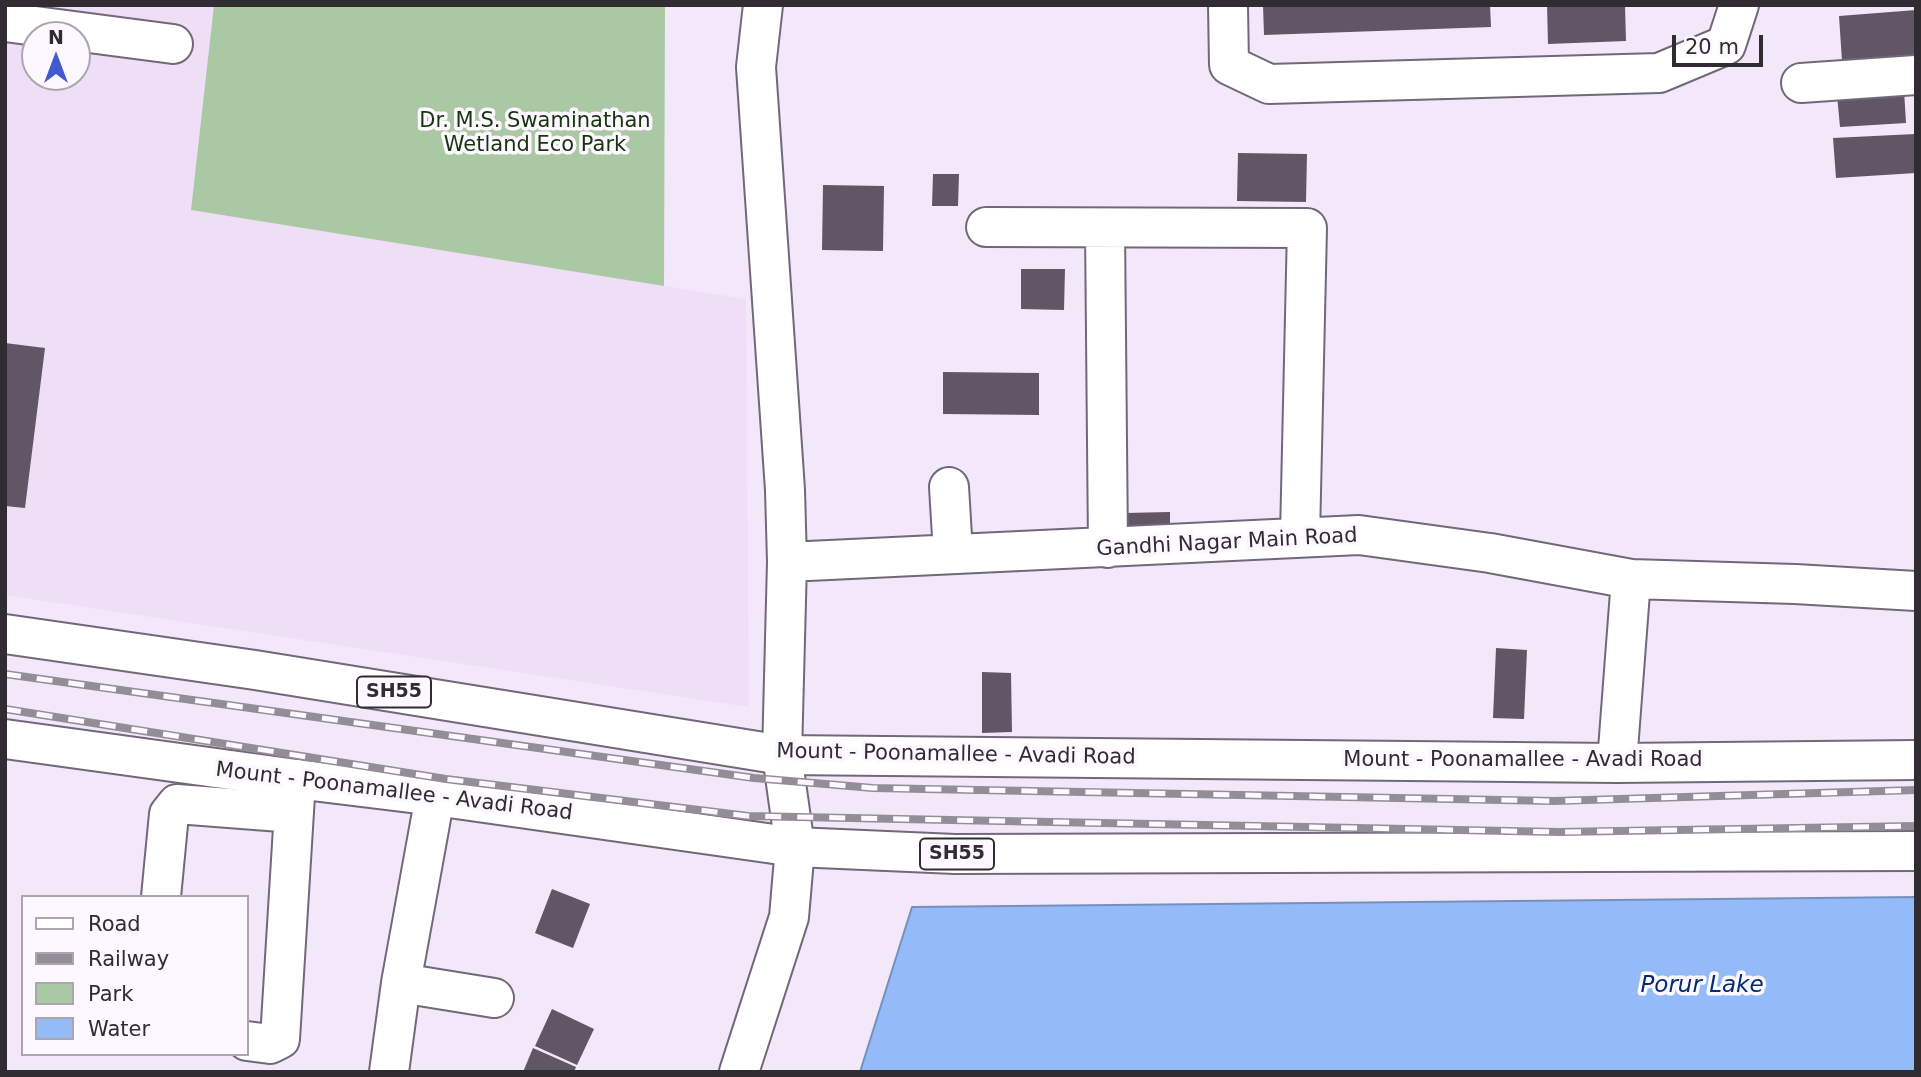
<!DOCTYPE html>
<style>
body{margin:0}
#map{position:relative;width:1921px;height:1077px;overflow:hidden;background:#f3e8f9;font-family:"DejaVu Sans",sans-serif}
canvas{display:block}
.frame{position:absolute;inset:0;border:7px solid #302c32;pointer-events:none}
.legend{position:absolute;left:21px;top:895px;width:228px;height:161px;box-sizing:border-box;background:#fdf8ff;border:2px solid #aba6ad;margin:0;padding:9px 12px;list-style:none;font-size:21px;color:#302c32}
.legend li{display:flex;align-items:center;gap:14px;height:35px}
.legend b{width:35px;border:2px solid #aba6ad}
.north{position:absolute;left:21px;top:21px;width:70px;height:70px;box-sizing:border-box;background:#fdf8ff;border:2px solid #aba6ad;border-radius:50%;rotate:0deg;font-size:19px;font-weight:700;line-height:28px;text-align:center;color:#302c32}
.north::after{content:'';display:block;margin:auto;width:24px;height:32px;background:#415bce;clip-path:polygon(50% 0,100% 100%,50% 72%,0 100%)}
.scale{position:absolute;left:1672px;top:35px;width:91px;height:32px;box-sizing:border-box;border:4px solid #302c32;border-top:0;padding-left:9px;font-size:21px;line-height:24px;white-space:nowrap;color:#302c32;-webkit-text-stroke:5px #fdf8ff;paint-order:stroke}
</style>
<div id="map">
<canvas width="1921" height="1077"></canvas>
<div class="frame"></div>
<ul class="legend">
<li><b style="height:9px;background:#fff"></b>Road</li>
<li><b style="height:9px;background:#948d98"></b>Railway</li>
<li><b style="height:19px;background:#aac8a4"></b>Park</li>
<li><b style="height:19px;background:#94bbf8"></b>Water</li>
</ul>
<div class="north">N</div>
<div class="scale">20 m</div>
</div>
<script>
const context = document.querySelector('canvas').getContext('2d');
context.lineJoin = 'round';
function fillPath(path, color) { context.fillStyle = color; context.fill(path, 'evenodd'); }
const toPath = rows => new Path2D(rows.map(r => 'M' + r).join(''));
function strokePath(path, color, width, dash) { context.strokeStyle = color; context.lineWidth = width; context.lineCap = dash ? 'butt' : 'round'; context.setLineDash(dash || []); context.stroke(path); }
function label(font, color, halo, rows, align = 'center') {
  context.font = font + ' "DejaVu Sans",sans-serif'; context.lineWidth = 7; context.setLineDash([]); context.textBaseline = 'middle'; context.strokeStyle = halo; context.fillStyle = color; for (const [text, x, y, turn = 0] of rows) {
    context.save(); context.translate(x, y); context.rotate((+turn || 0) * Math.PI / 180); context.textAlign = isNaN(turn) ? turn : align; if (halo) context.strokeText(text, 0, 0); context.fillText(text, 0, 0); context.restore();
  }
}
fillPath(toPath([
 [5,5,214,5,191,210,746,299,749,707,5,595],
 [35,35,77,35,77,77,35,77]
]), '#eedef6');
fillPath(toPath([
 [214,5,665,5,664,286,191,210]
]), '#aac8a4');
const water = toPath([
 [1916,897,1916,1072,860,1072,912,907,1916,897]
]);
fillPath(water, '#94bbf8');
strokePath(water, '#7690bd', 2);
fillPath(toPath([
 [1263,5,1490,5,1491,27,1264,35],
 [1547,5,1625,5,1626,41,1548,44],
 [1916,10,1916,55,1842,61,1839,16],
 [1904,90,1906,123,1840,127,1837,95],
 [1915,134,1916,173,1836,178,1833,138],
 [1238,153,1307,154,1306,202,1237,201],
 [933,174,959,174,958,206,932,206],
 [823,185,884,186,883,251,822,250],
 [1021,269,1065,269,1064,310,1021,309],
 [5,343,45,348,25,508,5,506],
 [943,372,1039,373,1039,415,943,414],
 [1170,512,1170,539,1126,540,1125,513],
 [1496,648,1527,650,1524,719,1493,718],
 [982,672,1011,673,1012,732,982,733],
 [552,889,590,904,573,948,535,933],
 [552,1009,594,1029,577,1065,535,1046],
 [533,1048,576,1067,574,1072,523,1072]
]), '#605665');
const minor = toPath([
 [1228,5,1229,65,1269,84,1659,73,1726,45,1739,5],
 [5,22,173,44],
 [1801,83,1916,75],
 [986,227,1307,228,1300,536],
 [1105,228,1108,548],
 [949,487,953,553],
 [787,562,1359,535,1490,553,1631,579,1795,584,1916,591],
 [1617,763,1631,579],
 [161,897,169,814,177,804,294,813],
 [401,983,494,998],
 [247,1041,270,1044,280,1039,296,779],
 [389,1072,401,983,435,796],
 [739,1072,789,917,795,847,782,755,787,562,785,490,756,67,763,5]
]);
const major = toPath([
 [5,634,255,670,782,755,1617,763,1916,760],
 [5,739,296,779,435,796,795,847,955,854,1916,851]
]);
strokePath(minor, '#726878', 42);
strokePath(major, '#726878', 42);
strokePath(minor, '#fff', 38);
strokePath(major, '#fff', 38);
const rail = toPath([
 [5,674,754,778,873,788,1554,801,1916,790],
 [5,709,446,779,748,816,1559,832,1916,826]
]);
strokePath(rail, '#948d98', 8);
strokePath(rail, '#fdf8ff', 5, [16]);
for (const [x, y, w] of [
 [394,692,74],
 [957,854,74]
]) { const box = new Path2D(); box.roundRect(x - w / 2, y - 15.5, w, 31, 5); context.fillStyle = '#fdf8ff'; context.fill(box); strokePath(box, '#302c32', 2); }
label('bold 19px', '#302c32', null, [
 ["SH55",394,692],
 ["SH55",957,854]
]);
label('21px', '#14350d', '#fdf8ff', [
 ["Dr. M.S. Swaminathan",535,122],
 ["Wetland Eco Park",535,146]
]);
label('21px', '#302c32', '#fdf8ff', [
 ["Gandhi Nagar Main Road",1227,543,-3],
 ["Mount - Poonamallee - Avadi Road",956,755,1],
 ["Mount - Poonamallee - Avadi Road",1523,761],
 ["Mount - Poonamallee - Avadi Road",394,792,7]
]);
label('italic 23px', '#002d71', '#fdf8ff', [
 ["Porur Lake",1702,986]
]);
</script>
